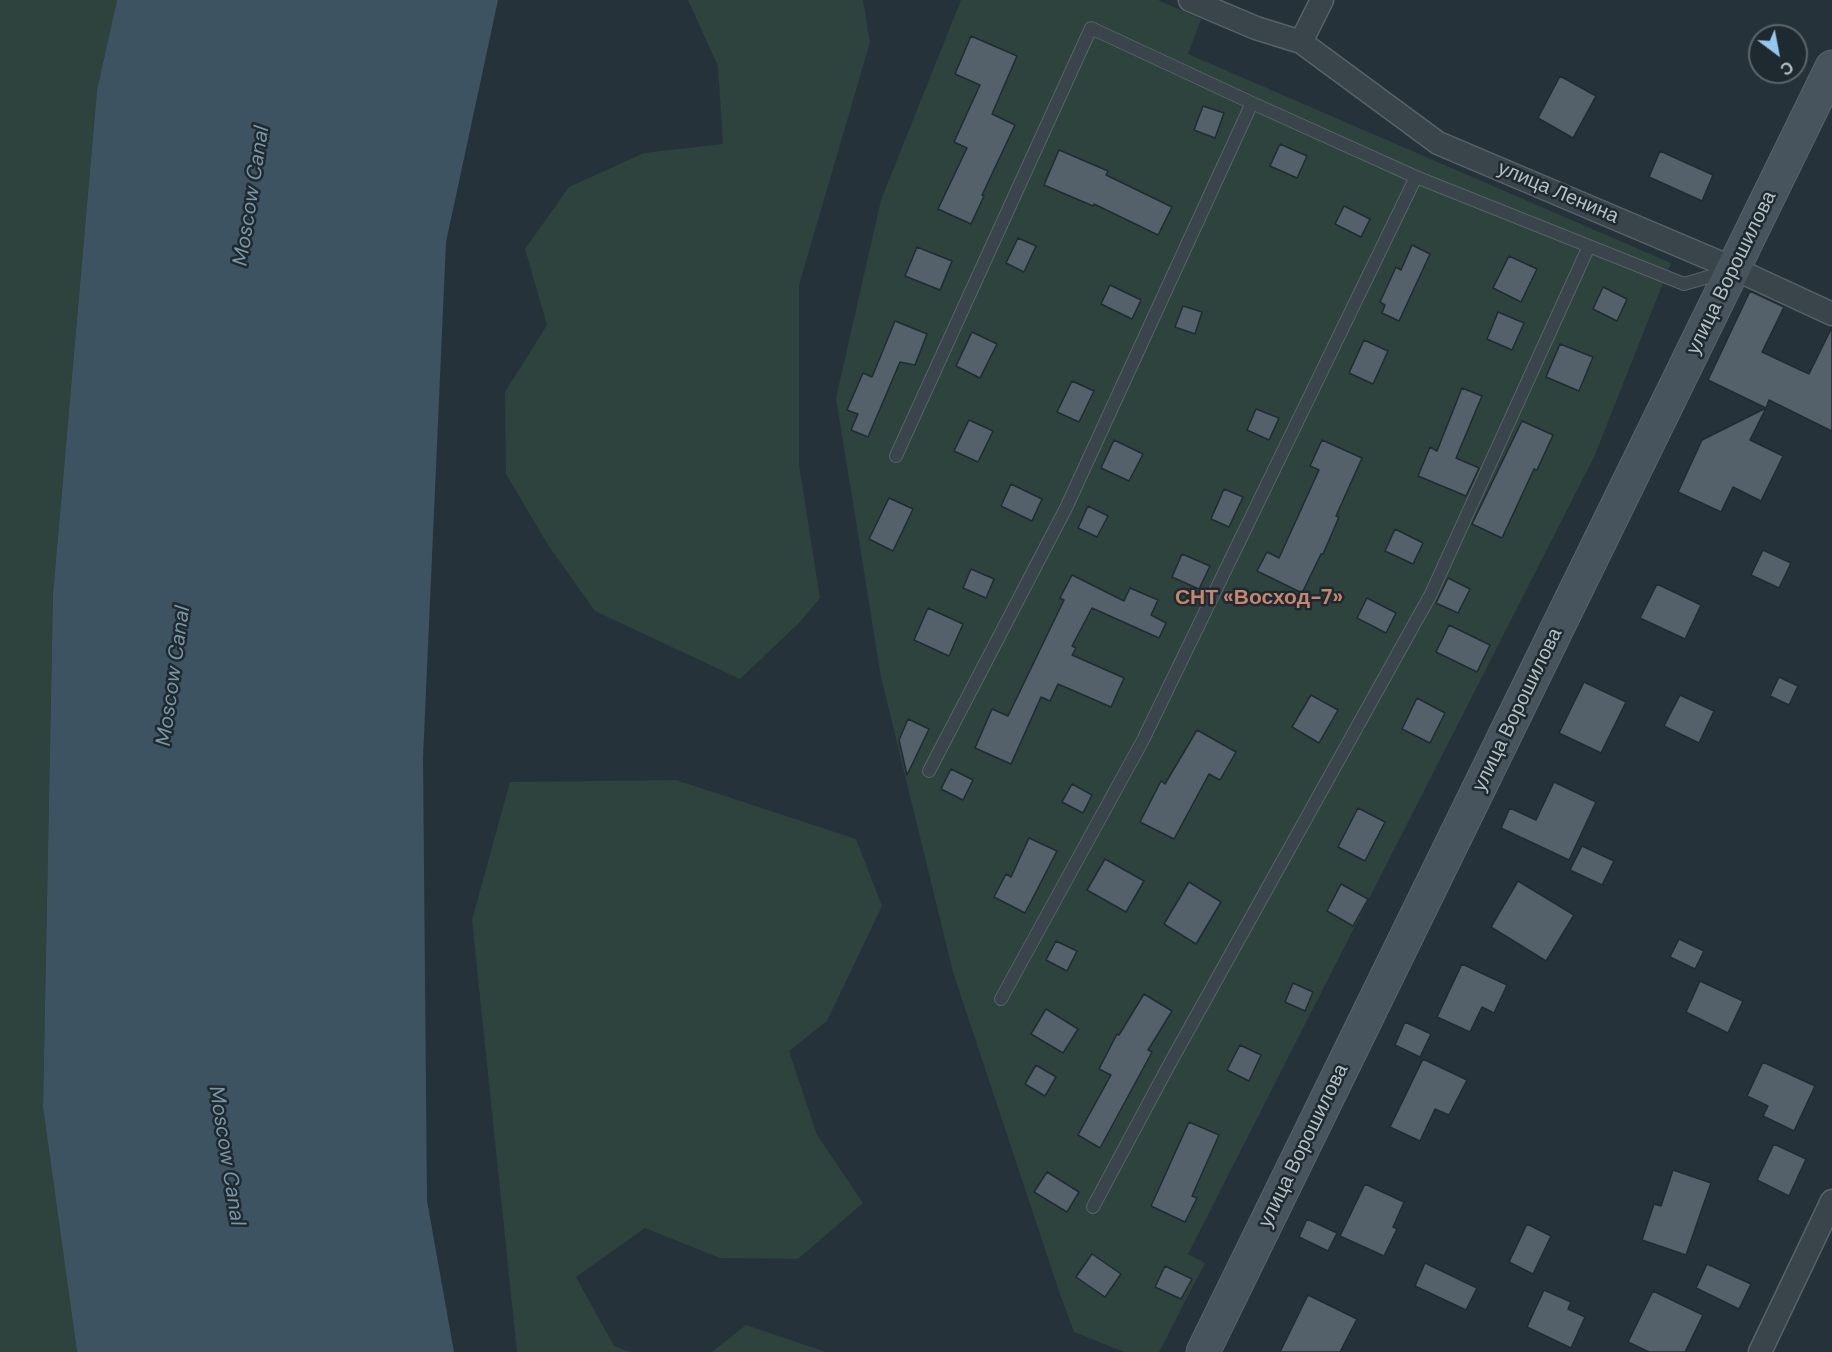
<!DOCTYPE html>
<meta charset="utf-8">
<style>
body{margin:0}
#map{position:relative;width:1832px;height:1352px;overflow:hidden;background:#26323a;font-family:"DM Sans",sans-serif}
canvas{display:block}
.north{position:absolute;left:1748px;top:24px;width:60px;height:60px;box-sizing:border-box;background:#1f2930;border:2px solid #5b656c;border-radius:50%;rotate:148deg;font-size:16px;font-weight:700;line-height:24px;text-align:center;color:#b5bfc6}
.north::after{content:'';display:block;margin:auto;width:21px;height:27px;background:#95c6ec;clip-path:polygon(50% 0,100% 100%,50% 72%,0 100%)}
</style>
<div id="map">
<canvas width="1832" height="1352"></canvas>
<div class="north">С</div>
</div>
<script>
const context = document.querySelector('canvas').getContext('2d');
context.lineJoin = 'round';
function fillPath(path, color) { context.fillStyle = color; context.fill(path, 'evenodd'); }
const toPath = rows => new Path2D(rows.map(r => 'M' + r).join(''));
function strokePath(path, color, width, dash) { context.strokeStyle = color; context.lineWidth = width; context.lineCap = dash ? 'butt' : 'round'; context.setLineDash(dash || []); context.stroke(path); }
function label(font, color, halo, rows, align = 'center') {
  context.font = font + ' "DM Sans",sans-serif'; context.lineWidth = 5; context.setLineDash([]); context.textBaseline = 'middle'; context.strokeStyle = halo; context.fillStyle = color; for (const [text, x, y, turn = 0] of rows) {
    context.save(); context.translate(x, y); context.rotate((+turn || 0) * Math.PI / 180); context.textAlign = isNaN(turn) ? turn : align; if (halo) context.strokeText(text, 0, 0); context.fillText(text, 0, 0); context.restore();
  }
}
fillPath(toPath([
 [0,0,117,0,97,90,53,594,43,1107,77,1352,0,1352],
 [688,0,863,0,870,42,799,285,799,465,820,598,799,623,740,679,595,611,548,545,506,474,505,392,547,325,525,249,569,187,644,153,723,144,718,66],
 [961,0,1158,0,1201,19,1188,54,1671,263,1594,457,1188,1254,1205,1263,1159,1352,1124,1352,1074,1332,1060,1294,953,972,881,677,836,398,881,200],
 [676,780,856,839,882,906,827,1021,789,1051,817,1135,863,1203,798,1259,720,1258,645,1228,576,1277,614,1346,630,1352,517,1352,472,920,510,782],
 [746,1325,826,1352,712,1352]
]), '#2e423e');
fillPath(toPath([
 [117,0,498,0,446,242,423,758,427,1201,454,1352,77,1352,43,1107,53,594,97,90]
]), '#3e5361');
const building = toPath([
 [971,36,1017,56,992,114,1015,125,982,195,984,196,971,224,938,209,967,148,954,142,980,85,955,74,971,36],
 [1560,76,1596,96,1573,138,1538,118,1560,76],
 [1203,106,1224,113,1215,138,1194,130,1203,106],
 [1280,144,1307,156,1297,178,1270,166,1280,144],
 [1059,150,1108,171,1106,175,1172,207,1158,235,1094,204,1093,206,1044,185,1059,150],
 [1660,151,1713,175,1702,201,1649,177,1660,151],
 [1344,206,1370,219,1361,237,1335,224,1344,206],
 [1018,238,1036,246,1024,272,1006,263,1018,238],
 [1412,245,1430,254,1399,321,1382,313,1385,305,1380,302,1396,267,1401,270,1412,245],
 [917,247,952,261,940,290,905,276,917,247],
 [1509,256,1537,269,1521,302,1493,288,1509,256],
 [1110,285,1141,300,1132,319,1101,304,1110,285],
 [1603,287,1627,299,1617,321,1593,309,1603,287],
 [1750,291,1784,307,1762,352,1809,374,1832,327,1832,431,1769,400,1766,408,1708,380,1750,291],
 [1183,306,1202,312,1195,334,1175,327,1183,306],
 [1498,312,1524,323,1512,350,1487,339,1498,312],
 [895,321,927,334,915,365,900,362,868,437,851,430,858,414,847,410,863,373,872,377,895,321],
 [972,332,997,344,980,378,956,366,972,332],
 [1364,340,1388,351,1373,384,1349,373,1364,340],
 [1560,344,1593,357,1579,391,1546,377,1560,344],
 [1072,381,1094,391,1079,422,1057,412,1072,381],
 [1462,388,1482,396,1456,458,1479,468,1466,496,1418,476,1430,447,1437,451,1462,388],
 [1766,408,1750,440,1783,456,1761,501,1733,487,1721,512,1678,492,1702,440,1766,408],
 [1256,409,1279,418,1269,440,1247,430,1256,409],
 [969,420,993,431,978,462,954,451,969,420],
 [1522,421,1553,435,1537,470,1534,469,1502,538,1472,524,1522,421],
 [1114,440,1143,454,1129,481,1101,468,1114,440],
 [1322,440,1362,458,1336,516,1339,517,1323,554,1321,554,1302,593,1257,571,1267,552,1279,558,1319,470,1310,466,1322,440],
 [1011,484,1042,499,1032,521,1001,506,1011,484],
 [1224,489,1243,497,1229,527,1211,519,1224,489],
 [889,498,913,509,893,551,869,539,889,498],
 [1088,506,1108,516,1097,537,1078,528,1088,506],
 [1395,529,1423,543,1413,564,1385,551,1395,529],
 [1763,550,1791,563,1779,588,1751,575,1763,550],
 [1182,554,1210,566,1199,589,1172,577,1182,554],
 [971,569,994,579,986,598,963,588,971,569],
 [1072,575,1124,601,1130,588,1158,600,1151,615,1166,623,1159,638,1092,608,1072,646,1076,648,1072,655,1124,678,1111,707,1058,684,1050,701,1041,697,1011,764,975,748,992,709,1008,716,1064,600,1060,598,1072,575],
 [1448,578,1470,589,1458,613,1436,603,1448,578],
 [1657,584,1701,605,1685,639,1640,618,1657,584],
 [1367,598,1396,613,1386,633,1357,618,1367,598],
 [928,608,963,624,949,656,914,640,928,608],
 [1449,625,1490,645,1477,672,1436,652,1449,625],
 [1779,677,1798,686,1789,705,1770,696,1779,677],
 [1584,682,1626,702,1601,753,1559,733,1584,682],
 [1311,695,1338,710,1319,743,1292,727,1311,695],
 [1680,695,1714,711,1699,743,1664,726,1680,695],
 [1417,698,1445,713,1430,743,1402,729,1417,698],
 [908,719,929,729,907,775,899,740,908,719],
 [1197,730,1236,752,1220,780,1209,774,1174,839,1140,822,1161,781,1165,784,1197,730],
 [951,769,973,780,963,800,941,789,951,769],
 [1554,782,1596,802,1569,860,1501,828,1510,808,1536,820,1554,782],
 [1072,784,1092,795,1083,813,1062,802,1072,784],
 [1358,808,1385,822,1365,861,1338,847,1358,808],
 [1029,838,1057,851,1025,913,994,897,1006,874,1011,877,1029,838],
 [1582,846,1614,861,1602,885,1570,870,1582,846],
 [1105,859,1144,881,1126,912,1087,890,1105,859],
 [1518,881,1574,915,1546,961,1491,927,1518,881],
 [1189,882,1221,902,1196,944,1164,924,1189,882],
 [1341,884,1368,899,1353,926,1327,911,1341,884],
 [1679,939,1704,951,1695,969,1670,957,1679,939],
 [1056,941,1077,951,1067,971,1046,960,1056,941],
 [1462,964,1507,985,1494,1013,1482,1007,1470,1032,1437,1017,1462,964],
 [1700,981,1743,1001,1728,1033,1686,1012,1700,981],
 [1293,983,1313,992,1305,1011,1285,1002,1293,983],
 [1144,994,1172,1011,1148,1050,1152,1052,1100,1148,1078,1135,1111,1075,1099,1069,1117,1034,1119,1035,1144,994],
 [1046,1009,1078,1029,1063,1053,1031,1034,1046,1009],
 [1405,1022,1431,1034,1420,1057,1395,1045,1405,1022],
 [1240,1045,1261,1055,1249,1081,1227,1070,1240,1045],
 [1423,1059,1467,1080,1449,1115,1435,1109,1420,1141,1390,1127,1423,1059],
 [1763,1062,1815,1086,1794,1131,1763,1116,1768,1106,1747,1096,1763,1062],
 [1036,1065,1056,1077,1045,1096,1025,1084,1036,1065],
 [1189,1122,1219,1135,1192,1196,1197,1198,1185,1222,1151,1206,1189,1122],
 [1774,1144,1806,1159,1789,1196,1757,1180,1774,1144],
 [1673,1170,1711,1183,1686,1255,1642,1240,1654,1204,1661,1206,1673,1170],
 [1047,1172,1079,1192,1067,1212,1034,1192,1047,1172],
 [1365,1184,1404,1202,1393,1227,1397,1229,1384,1256,1340,1236,1365,1184],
 [1307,1219,1337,1233,1328,1251,1299,1237,1307,1219],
 [1527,1224,1551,1236,1533,1274,1509,1262,1527,1224],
 [1092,1254,1121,1274,1105,1297,1076,1277,1092,1254],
 [1425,1263,1477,1288,1466,1310,1415,1286,1425,1263],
 [1707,1264,1751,1284,1739,1309,1696,1288,1707,1264],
 [1165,1266,1192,1279,1181,1299,1155,1287,1165,1266],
 [1544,1290,1571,1302,1568,1309,1585,1317,1571,1348,1527,1327,1544,1290],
 [1653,1291,1703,1315,1685,1352,1649,1352,1628,1342,1653,1291],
 [1308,1295,1357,1319,1340,1352,1280,1352,1308,1295]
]);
fillPath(building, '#54616a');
strokePath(building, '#212b32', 1.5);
const lane = toPath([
 [896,456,1091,28,1252,103,1416,177,1684,284,1725,272],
 [929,771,1066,508,1252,103],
 [1001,999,1143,740,1416,177],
 [1093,1207,1169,1065,1431,594,1589,246]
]);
const street = toPath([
 [1190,0,1256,28,1301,42,1438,143,1735,269,1832,314],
 [1301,42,1322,0],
 [1760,1352,1832,1201]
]);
const secondary = toPath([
 [1203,1352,1832,67]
]);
strokePath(lane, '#586269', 14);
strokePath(street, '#586269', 25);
strokePath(secondary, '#586269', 35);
strokePath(lane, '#3a444b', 12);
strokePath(street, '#3a444b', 22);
strokePath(secondary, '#48545d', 33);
label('20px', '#b5bfc6', '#1f2930', [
 ["улица Ленина",1558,193,23],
 ["улица Ворошилова",1732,273,-64],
 ["улица Ворошилова",1518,710,-64],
 ["улица Ворошилова",1304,1146,-64]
]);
label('italic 21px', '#7995a6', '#1f2930', [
 ["Moscow Canal",252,196,-81],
 ["Moscow Canal",174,676,-82],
 ["Moscow Canal",226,1156,81]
]);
label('bold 21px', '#c8856e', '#1f2930', [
 ["СНТ «Восход-7»",1259,598]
]);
</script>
